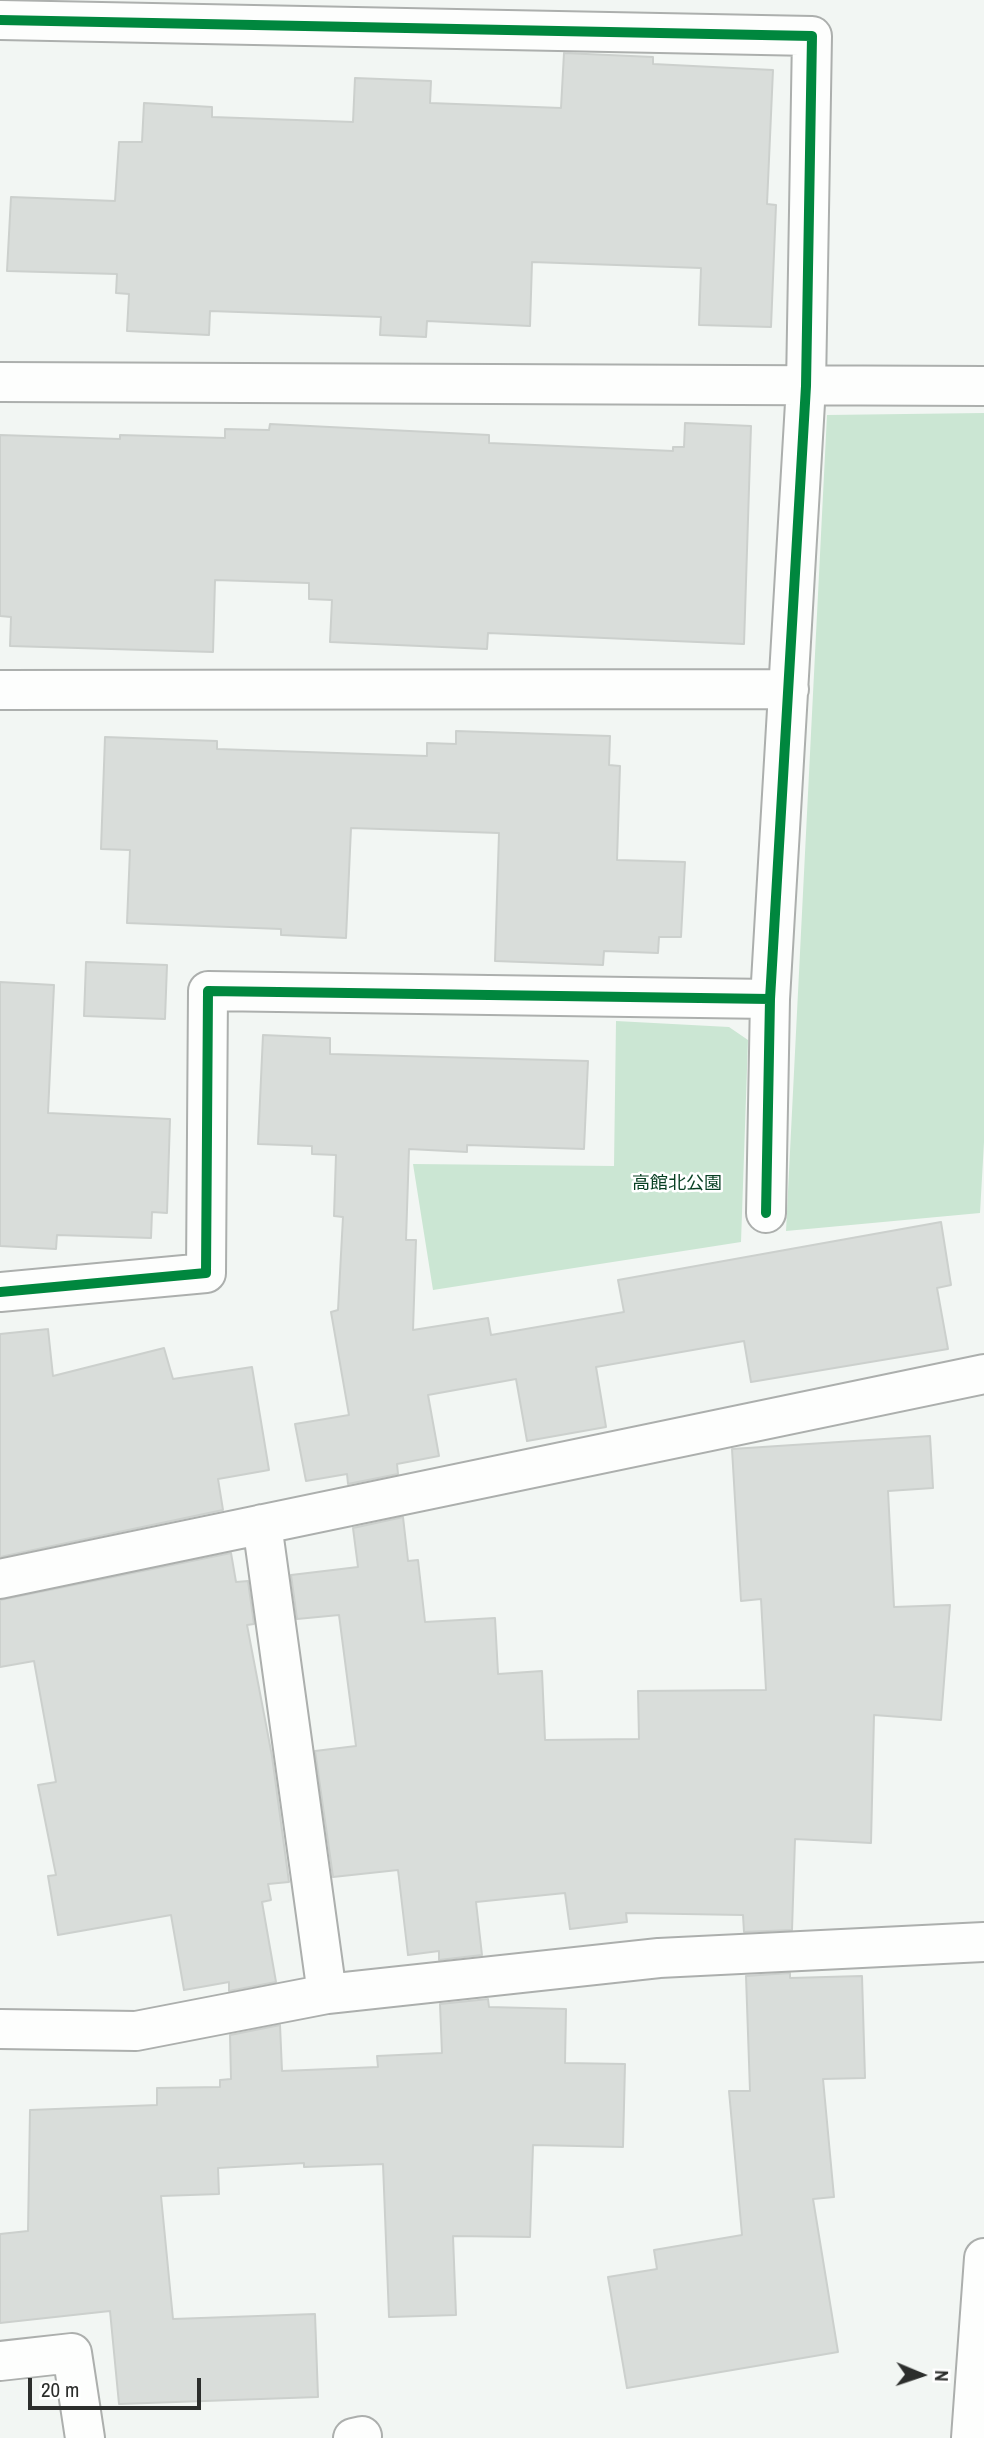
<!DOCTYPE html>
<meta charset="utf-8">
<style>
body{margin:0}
#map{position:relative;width:984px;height:2438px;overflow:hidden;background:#f2f6f3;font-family:"Archivo Narrow",sans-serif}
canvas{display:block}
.north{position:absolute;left:886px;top:2340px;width:70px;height:70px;-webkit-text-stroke:5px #fff;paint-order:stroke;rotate:92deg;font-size:19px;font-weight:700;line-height:28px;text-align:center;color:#2c2e2c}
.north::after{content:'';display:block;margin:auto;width:24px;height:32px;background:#2c2e2c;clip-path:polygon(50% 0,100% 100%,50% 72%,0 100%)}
.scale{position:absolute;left:28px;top:2378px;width:173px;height:32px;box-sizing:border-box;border:4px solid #2c2e2c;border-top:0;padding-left:9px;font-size:21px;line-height:24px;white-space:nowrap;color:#2c2e2c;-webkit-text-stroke:5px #fff;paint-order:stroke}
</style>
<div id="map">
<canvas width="984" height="2438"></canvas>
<div class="north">N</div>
<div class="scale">20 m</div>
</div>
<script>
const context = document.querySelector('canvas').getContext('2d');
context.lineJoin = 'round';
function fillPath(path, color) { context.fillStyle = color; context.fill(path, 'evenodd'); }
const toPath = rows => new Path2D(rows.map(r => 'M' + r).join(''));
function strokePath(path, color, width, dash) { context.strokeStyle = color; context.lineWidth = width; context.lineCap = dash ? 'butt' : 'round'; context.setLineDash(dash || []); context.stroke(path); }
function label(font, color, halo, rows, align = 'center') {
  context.font = font + ' "Archivo Narrow","Noto Sans JP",sans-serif'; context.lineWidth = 5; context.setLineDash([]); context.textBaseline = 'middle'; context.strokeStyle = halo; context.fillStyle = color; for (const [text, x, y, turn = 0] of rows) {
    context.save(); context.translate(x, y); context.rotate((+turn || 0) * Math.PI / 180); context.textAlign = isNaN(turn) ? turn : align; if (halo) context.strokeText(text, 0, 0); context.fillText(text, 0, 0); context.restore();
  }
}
fillPath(toPath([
 [984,413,984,1142,980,1213,786,1231,827,415],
 [616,1021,729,1027,748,1040,741,1242,433,1290,413,1164,614,1166]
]), '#cbe6d3');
const building = toPath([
 [564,53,653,57,653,64,773,70,767,204,776,205,771,327,699,325,701,268,532,262,530,326,427,321,426,337,380,335,381,317,210,311,209,335,127,331,129,294,116,293,117,274,7,271,11,197,115,201,119,142,142,142,144,103,212,107,212,117,353,122,355,78,431,81,430,103,561,108,564,53],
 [685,423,751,426,744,644,488,633,487,649,330,642,332,600,309,599,309,583,215,580,213,652,10,646,11,617,0,616,0,435,120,439,120,435,225,438,225,429,269,430,270,424,489,435,489,443,673,451,673,447,684,447,685,423],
 [456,731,610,736,609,765,620,766,617,860,685,862,681,937,659,937,658,953,604,951,603,965,495,961,499,833,351,828,346,938,281,935,281,929,127,923,130,850,101,849,105,737,217,741,217,749,427,756,427,743,456,744,456,731],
 [86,962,167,965,165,1019,84,1016,86,962],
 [0,982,54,985,48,1113,170,1119,167,1213,152,1212,151,1238,57,1235,56,1249,0,1246,0,982],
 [263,1035,330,1038,330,1054,588,1061,584,1149,467,1145,467,1152,409,1149,406,1240,416,1240,413,1330,488,1318,491,1335,624,1312,618,1280,941,1222,951,1285,937,1288,948,1349,751,1382,744,1341,596,1367,606,1427,527,1441,516,1379,428,1395,439,1456,397,1464,398,1474,348,1484,347,1474,306,1481,295,1424,349,1415,331,1312,338,1310,343,1217,334,1216,336,1155,312,1154,312,1146,258,1144,263,1035],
 [48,1329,53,1376,164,1348,173,1379,252,1367,269,1470,218,1479,223,1510,0,1557,0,1334,48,1329],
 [930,1436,933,1488,888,1491,894,1607,950,1605,941,1720,874,1715,871,1843,795,1839,792,1930,744,1932,743,1915,626,1913,627,1922,570,1929,565,1893,476,1902,482,1955,439,1960,439,1951,408,1955,398,1870,333,1877,315,1751,356,1746,339,1615,297,1619,291,1575,358,1567,353,1528,403,1517,408,1561,418,1560,425,1622,495,1618,498,1674,542,1671,545,1740,639,1739,638,1691,766,1690,761,1599,741,1601,732,1449,930,1436],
 [231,1553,236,1582,248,1581,254,1624,247,1625,272,1756,289,1882,268,1884,271,1900,262,1902,276,1982,229,1991,229,1982,184,1990,171,1915,58,1935,48,1876,56,1875,38,1785,56,1782,34,1661,0,1667,0,1600,231,1553],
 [790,1973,790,1978,862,1976,865,2078,823,2079,834,2197,813,2199,838,2352,627,2388,608,2277,657,2269,654,2250,742,2235,729,2091,750,2091,746,1976,790,1973],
 [488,1999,489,2007,566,2009,565,2063,625,2064,623,2147,533,2145,530,2237,453,2236,456,2315,389,2317,383,2164,304,2167,304,2163,218,2168,219,2194,161,2196,173,2319,315,2314,318,2397,119,2404,110,2311,0,2323,0,2234,28,2231,30,2110,157,2105,157,2088,220,2087,220,2080,231,2079,230,2035,280,2025,282,2071,378,2067,377,2056,442,2053,440,2004,488,1999]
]);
fillPath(building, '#d9ddda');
strokePath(building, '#ccd0cd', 2);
const minor = toPath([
 [0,20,812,36,806,386,770,999,766,1213],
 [0,382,984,386],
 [0,690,789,689],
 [0,1292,206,1273,208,991,770,999],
 [262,1524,327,1994],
 [0,1579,984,1374],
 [0,2029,136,2031,327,1994,659,1958,984,1942],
 [0,2361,72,2353,85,2438],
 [353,2438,362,2436]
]);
const primary = toPath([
 [971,2438,984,2258]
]);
strokePath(minor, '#acafad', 42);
strokePath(primary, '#acafad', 42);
strokePath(minor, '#fdfefd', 38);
strokePath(primary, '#fdfefd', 38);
strokePath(toPath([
 [0,20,812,36,806,386,770,999,766,1213],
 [0,1292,206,1273,208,991,770,999]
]), '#00873e', 10);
label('18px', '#073f22', '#fff', [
 ["高館北公園",677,1184]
]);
</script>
